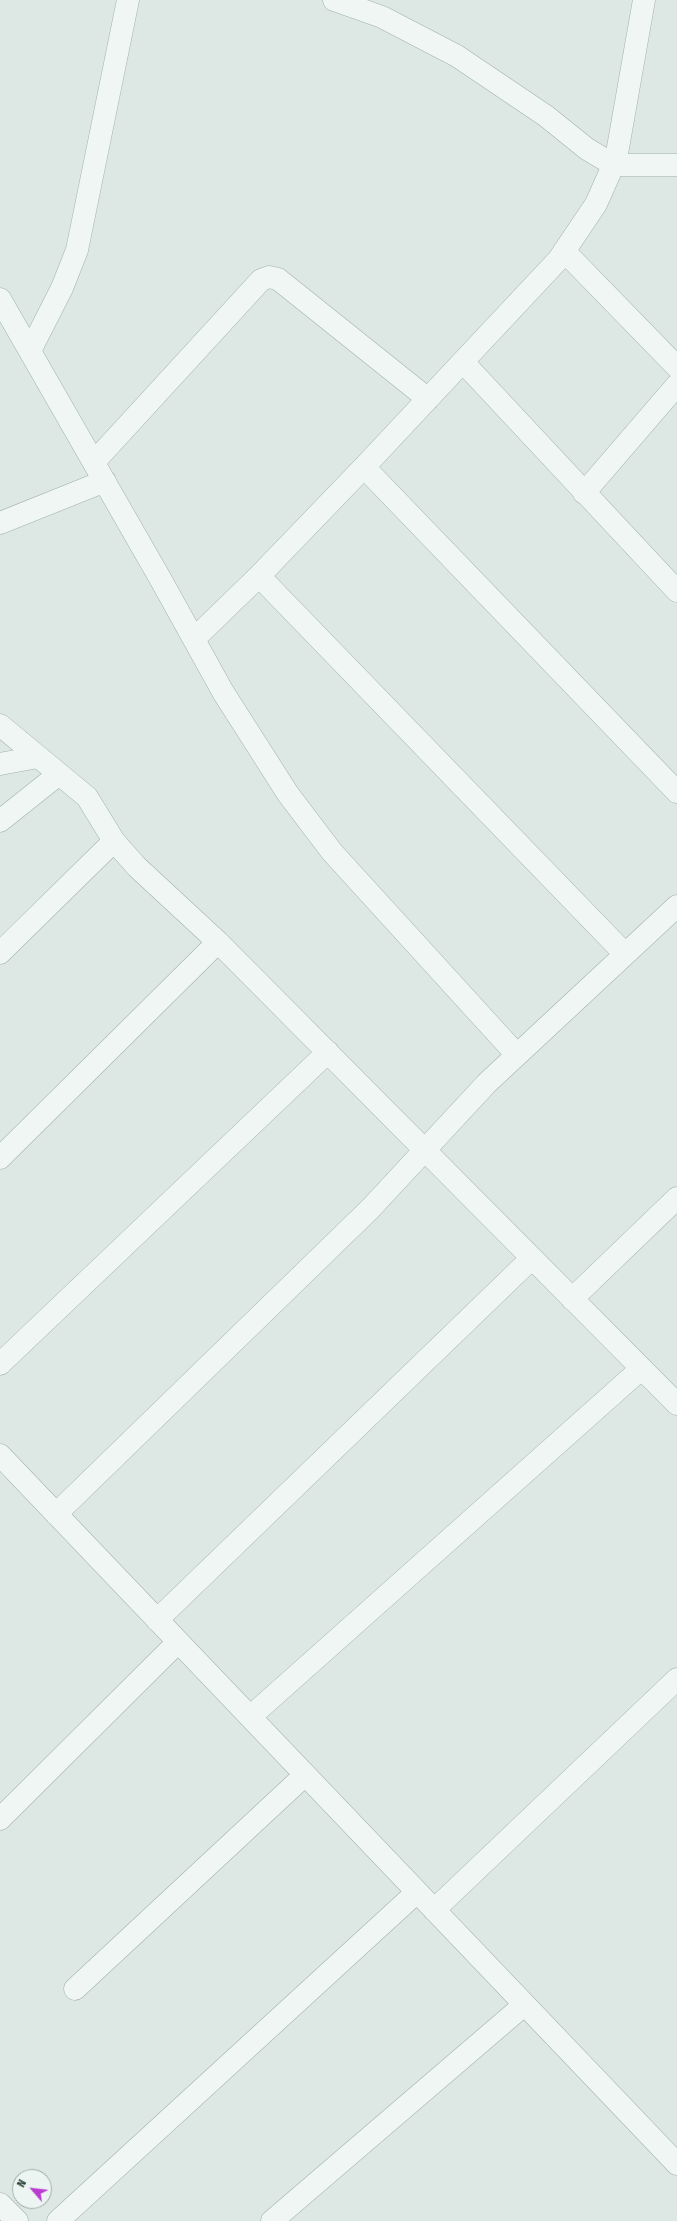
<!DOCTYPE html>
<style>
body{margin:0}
#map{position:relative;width:677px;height:2221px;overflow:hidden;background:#dde7e3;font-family:"Fira Sans Condensed",sans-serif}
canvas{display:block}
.north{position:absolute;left:12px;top:2169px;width:40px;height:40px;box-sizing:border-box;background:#ecf5f1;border:1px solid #9daca6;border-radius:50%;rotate:298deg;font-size:11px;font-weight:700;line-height:16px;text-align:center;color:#263e35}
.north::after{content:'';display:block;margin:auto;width:14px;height:18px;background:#ba3dd1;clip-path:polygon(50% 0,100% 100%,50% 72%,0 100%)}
</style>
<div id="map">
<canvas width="677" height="2221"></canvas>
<div class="north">N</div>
</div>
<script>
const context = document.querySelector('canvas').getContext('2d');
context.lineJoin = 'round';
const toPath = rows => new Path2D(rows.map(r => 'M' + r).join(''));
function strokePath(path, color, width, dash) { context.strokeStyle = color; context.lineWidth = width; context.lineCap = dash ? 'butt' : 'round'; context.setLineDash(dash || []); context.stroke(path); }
const street = toPath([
 [334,0,382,17,457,56,546,116,587,149,614,165,677,165],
 [564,251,677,367],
 [0,299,161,580,223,692,288,794,332,852,517,1055],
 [30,351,62,288,77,250,128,0],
 [463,362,677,591],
 [94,462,261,280,269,277,278,279,428,399],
 [364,467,677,792],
 [584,493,677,385],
 [0,523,105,481],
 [259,576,625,954],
 [194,639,259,576,364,467,559,259,596,204,616,159,644,0],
 [0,725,87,797,114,841,137,867,218,942,677,1404],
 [0,764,38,757],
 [0,821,59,774],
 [0,953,114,841],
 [0,1158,218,942],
 [572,1299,677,1198],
 [0,1364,328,1052],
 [0,1455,677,2164],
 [56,1514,370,1209,487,1083,677,906],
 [157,1620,532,1258],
 [250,1717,641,1369],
 [0,1819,178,1642],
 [434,1910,677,1679],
 [75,1989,305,1775],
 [0,2204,17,2221],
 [58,2221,417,1892],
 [272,2221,524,2005]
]);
strokePath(street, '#a2b1ab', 23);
strokePath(street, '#f0f6f3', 22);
</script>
